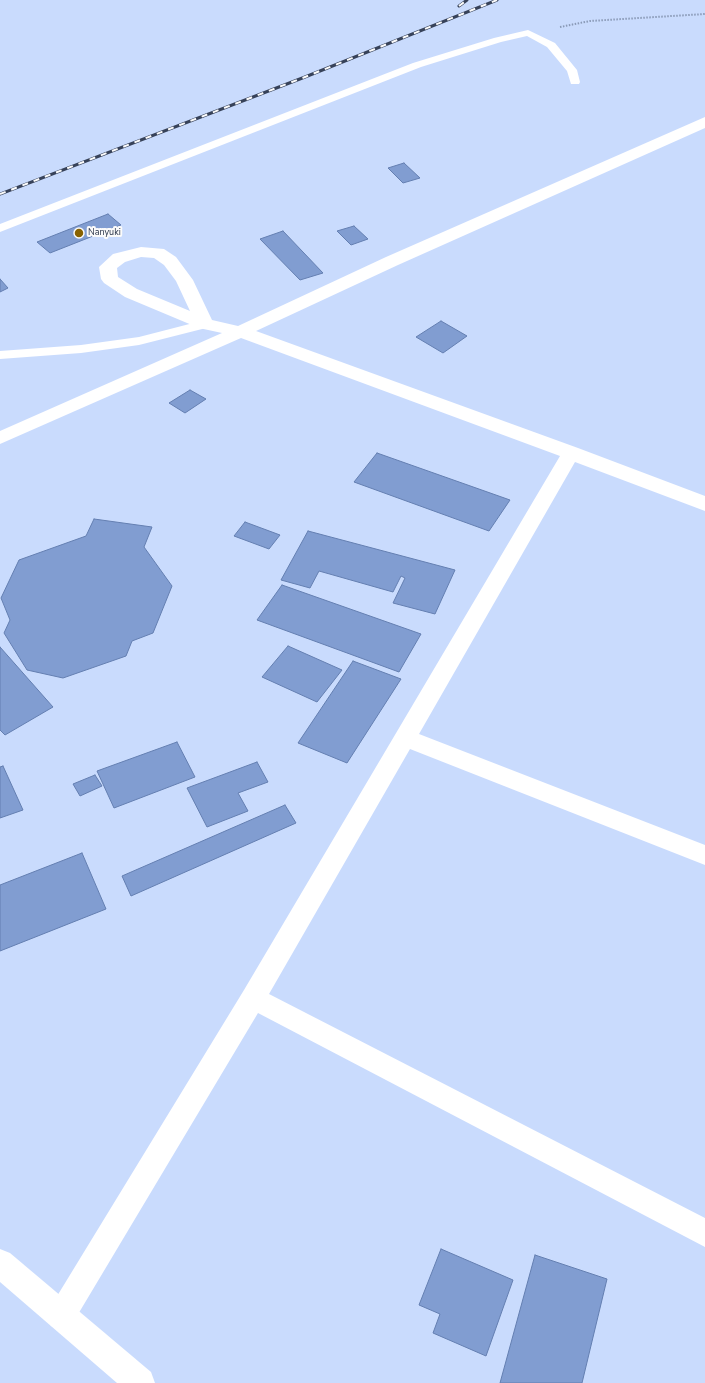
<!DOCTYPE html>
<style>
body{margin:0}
canvas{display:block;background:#c9dbfd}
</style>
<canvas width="705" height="1383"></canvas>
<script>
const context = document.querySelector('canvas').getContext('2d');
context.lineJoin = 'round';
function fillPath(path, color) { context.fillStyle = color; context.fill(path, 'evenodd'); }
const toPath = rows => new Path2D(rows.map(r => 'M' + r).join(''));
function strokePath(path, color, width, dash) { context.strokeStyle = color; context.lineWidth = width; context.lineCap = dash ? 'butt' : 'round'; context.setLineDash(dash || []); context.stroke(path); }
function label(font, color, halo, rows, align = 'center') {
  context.font = font + ' "Nunito Sans",sans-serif'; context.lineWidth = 4; context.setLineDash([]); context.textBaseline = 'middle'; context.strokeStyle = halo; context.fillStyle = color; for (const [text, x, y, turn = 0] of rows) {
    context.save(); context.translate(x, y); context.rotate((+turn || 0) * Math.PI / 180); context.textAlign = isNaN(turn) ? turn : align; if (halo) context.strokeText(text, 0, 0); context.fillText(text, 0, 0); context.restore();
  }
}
const building = toPath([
 [404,163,420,178,403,183,388,168,404,163],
 [108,214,121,225,50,253,37,242,108,214],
 [354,226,368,239,351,245,337,231,354,226],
 [283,231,323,273,300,280,260,239,283,231],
 [0,279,8,288,0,292,0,279],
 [441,321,467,336,443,353,416,337,441,321],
 [190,390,206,399,185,413,169,403,190,390],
 [377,453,510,500,489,531,354,482,377,453],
 [94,519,152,527,144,547,172,586,153,633,132,641,126,656,63,678,27,670,4,633,10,620,1,598,19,560,86,536,94,519],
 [245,522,280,535,269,549,234,536,245,522],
 [308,531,455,570,435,614,393,603,405,578,401,576,393,592,319,571,310,588,281,580,308,531],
 [282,585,421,634,399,672,257,620,282,585],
 [288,646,342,670,317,702,262,677,288,646],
 [0,647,53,707,5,735,0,730,0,647],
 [353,661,401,679,347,763,298,743,353,661],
 [177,742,195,777,114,808,97,771,177,742],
 [257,762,268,782,238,793,248,811,207,827,187,788,257,762],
 [3,766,23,810,0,818,0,767,3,766],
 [95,775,102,786,80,796,73,784,95,775],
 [285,805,296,823,131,896,122,876,285,805],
 [82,853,106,909,0,951,0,885,82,853],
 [441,1249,513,1280,486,1356,433,1333,440,1314,419,1305,441,1249],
 [535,1255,607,1279,582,1383,500,1383,535,1255]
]);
fillPath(building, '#819dd1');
strokePath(building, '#647fb1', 1);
strokePath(toPath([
 [560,27,590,21,705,14]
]), '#8a9ab7', 2, [1.5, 1.5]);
fillPath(toPath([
 [528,30,555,43,577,70,580,82,579,84,571,84,567,71,547,47,527,36,501,42,421,67,0,232,0,224,413,63,494,38,528,30],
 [205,320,210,321,211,324,210,327,139,345,81,353,0,359,0,351,81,345,139,337,205,320]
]), '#fff');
fillPath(toPath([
 [705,117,705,128,398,265,256,331,578,448,705,496,705,511,575,462,419,734,705,845,705,865,410,749,269,994,705,1218,705,1247,258,1013,71,1326,61,1331,51,1326,46,1316,51,1306,244,990,560,456,241,338,0,444,0,431,222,333,199,328,125,297,104,283,101,279,99,267,113,254,141,247,164,249,176,257,193,280,212,320,238,326,386,257,705,117],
 [141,257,154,258,164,265,176,281,190,311,137,289,118,277,117,268,125,262,141,257]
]), '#fff');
fillPath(toPath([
 [0,1249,10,1253,151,1372,155,1383,117,1383,0,1282,0,1249]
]), '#fff');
const rail = toPath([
 [459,6,467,0],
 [0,194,305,77,497,0]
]);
strokePath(rail, '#374259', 3);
strokePath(rail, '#fbfbfb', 2, [6]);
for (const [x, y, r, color] of [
 [79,233,5,"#886200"]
]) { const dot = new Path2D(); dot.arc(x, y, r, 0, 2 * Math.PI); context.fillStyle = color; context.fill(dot); strokePath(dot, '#fbfbfb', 1.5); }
label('9px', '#263146', '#fbfbfb', [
 ["Nanyuki",88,233]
], 'left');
</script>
